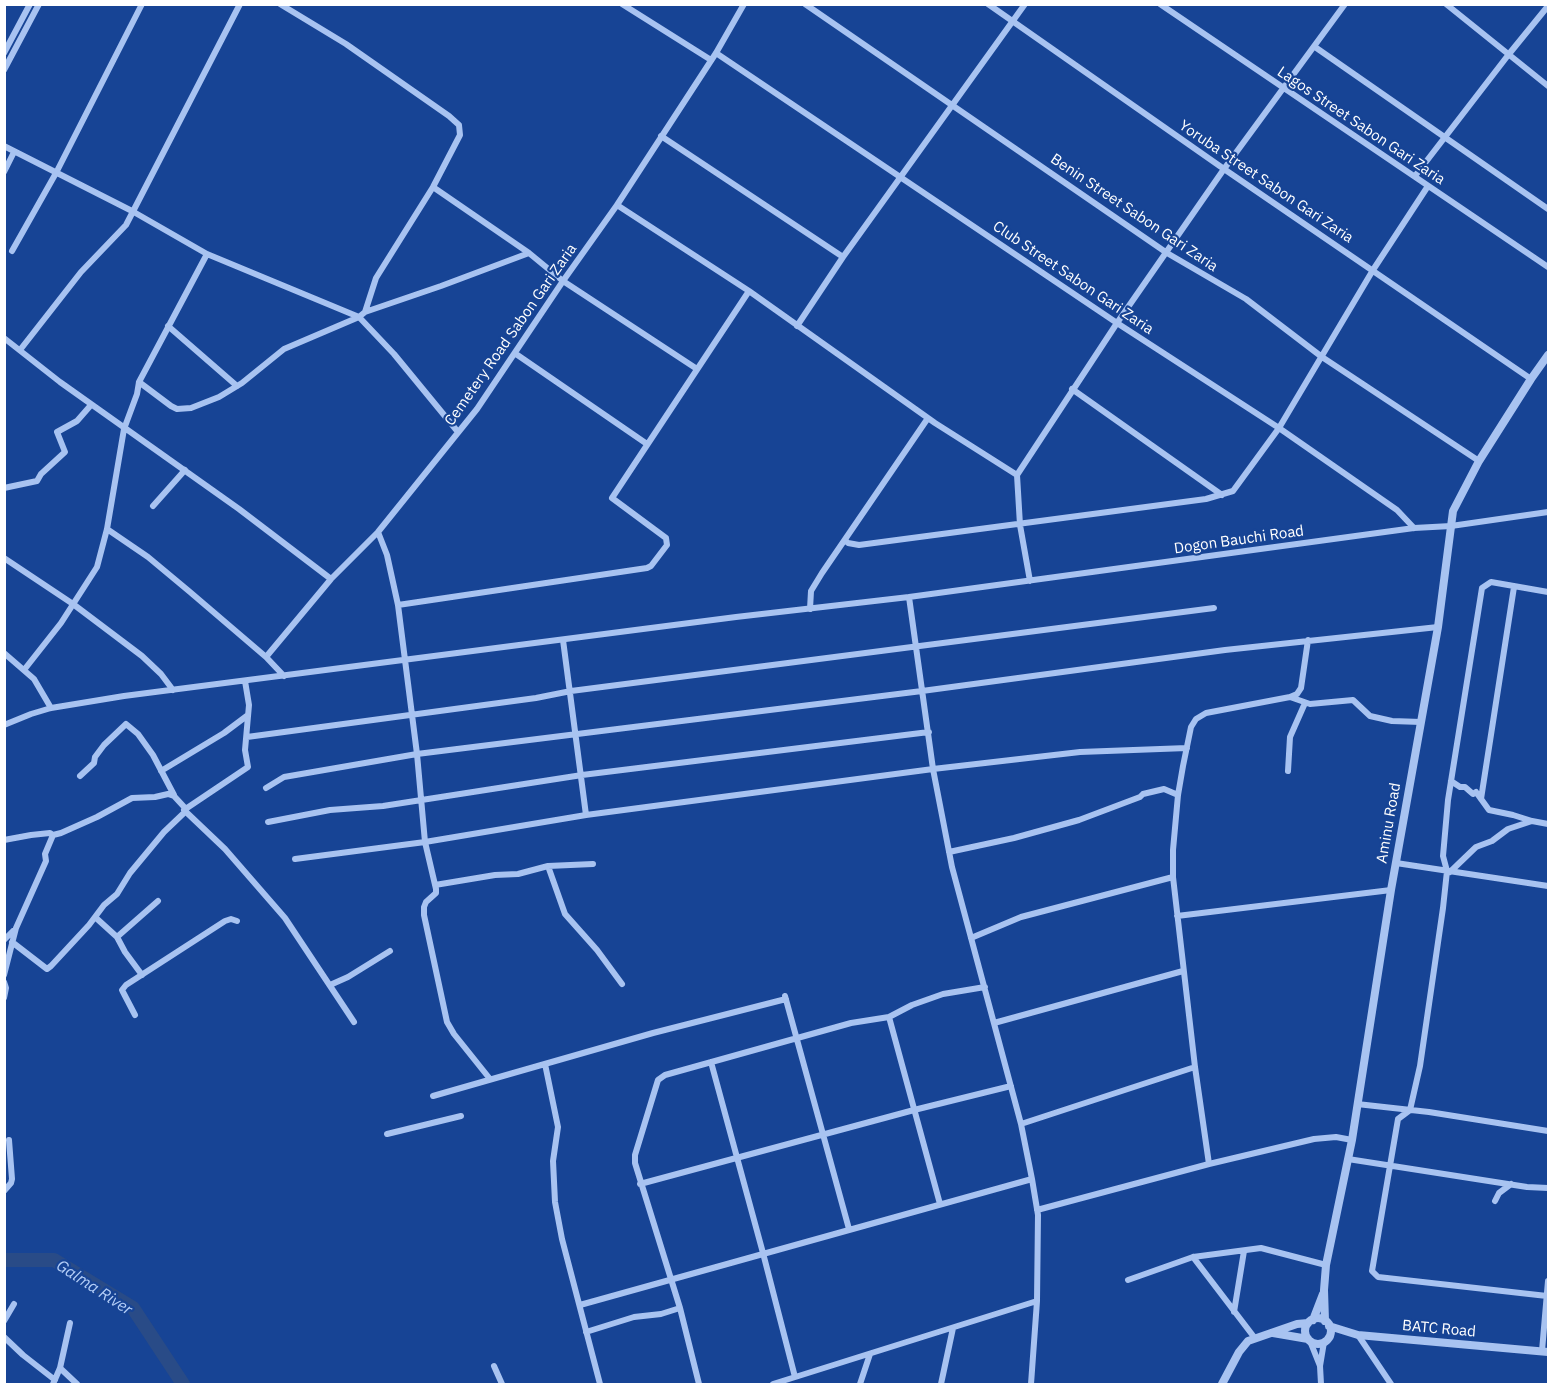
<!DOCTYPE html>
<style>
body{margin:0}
#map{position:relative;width:1553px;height:1389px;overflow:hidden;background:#174495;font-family:"IBM Plex Sans",sans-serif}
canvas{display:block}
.frame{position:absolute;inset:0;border:6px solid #fff;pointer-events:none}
</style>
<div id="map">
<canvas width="1553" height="1389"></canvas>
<div class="frame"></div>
</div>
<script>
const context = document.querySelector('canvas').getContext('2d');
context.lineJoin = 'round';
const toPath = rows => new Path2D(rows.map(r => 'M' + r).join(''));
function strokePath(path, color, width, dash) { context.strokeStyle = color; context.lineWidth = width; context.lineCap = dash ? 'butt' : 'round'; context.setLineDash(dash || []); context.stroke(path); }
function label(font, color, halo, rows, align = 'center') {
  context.font = font + ' "IBM Plex Sans",sans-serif'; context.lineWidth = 4.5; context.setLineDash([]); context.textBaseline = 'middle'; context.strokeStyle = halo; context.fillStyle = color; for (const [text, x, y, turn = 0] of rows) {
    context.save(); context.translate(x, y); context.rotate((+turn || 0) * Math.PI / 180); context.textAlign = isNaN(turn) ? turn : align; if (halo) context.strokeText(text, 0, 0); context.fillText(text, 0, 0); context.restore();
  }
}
strokePath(toPath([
 [4,1260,54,1260,133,1308,183,1384]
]), '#294b87', 14);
strokePath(toPath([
 [280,4,346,44,449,116,459,125,460,135,433,187,376,278,365,312],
 [622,4,711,60],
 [805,4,1167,253,1246,299,1322,357,1479,461],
 [988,4,1224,169,1531,379],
 [1160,4,1548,267],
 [1446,4,1548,86],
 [1315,47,1548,209],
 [4,53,30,4],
 [716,53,1117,323,1279,428,1397,510,1414,528],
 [4,70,39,4],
 [661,136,843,257],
 [4,146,132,211,207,254,359,317,365,312,441,286,529,253],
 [4,172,14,152],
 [1415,176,1509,54,1548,6],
 [433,187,529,253,563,281,697,369],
 [617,205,749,291,935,423,1017,475],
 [12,251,56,173,142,4],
 [168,326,237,386],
 [797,326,843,257,1025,4],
 [4,338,60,382,239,509,331,579],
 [20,350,81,272,126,225,240,4],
 [516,354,647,444],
 [139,382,171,406,177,409,191,408,219,397,242,383,284,349,359,317,394,354,458,432],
 [1072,389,1222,495],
 [4,488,37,481,41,474,65,452,57,432,77,421,91,405],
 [153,506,185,470],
 [107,529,148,557,190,592,266,657,284,676],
 [378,532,387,555,398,605,417,754,425,842,436,889,436,893,426,902,424,907,424,915,447,1022,454,1034,490,1079],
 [845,540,848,543,859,545,1206,499,1233,491,1279,428,1373,270,1428,186],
 [4,558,73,604,142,656,161,674,173,690],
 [1030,581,1020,525,1017,475,1117,323,1224,169,1345,4],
 [909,597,933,769,952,867,1021,1124,1032,1179,1038,1215,1037,1301,1031,1384],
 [398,605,647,568,651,566,667,545,666,538,612,498,749,291],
 [810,609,811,591,822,573,928,418],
 [563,640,586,815],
 [4,653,34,679,51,708],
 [266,657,331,579,378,532,477,409,563,281,617,205,716,53,744,4],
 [24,670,61,623,97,567,107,529,124,429,137,394,139,382,207,254],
 [245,681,249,705,245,750,248,767,184,810,225,849,285,918,354,1022],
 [1290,697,1310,704,1353,700,1370,716,1392,721,1421,722],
 [4,725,31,714,51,708,124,696,736,617,909,597,1414,528,1451,526,1548,512],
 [247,737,536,698,571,691,1214,608],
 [161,771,224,733,248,715],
 [1288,771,1290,737,1305,703],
 [80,776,94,763,95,757,104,745,126,724,138,734,153,755,174,795],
 [1451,781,1460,787,1465,787,1473,794,1476,792,1489,810,1513,815,1532,821],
 [266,788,284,777,417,754,922,691,1225,650,1438,627],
 [1481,799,1514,587],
 [268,822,330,810,383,806,582,775,929,732],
 [4,840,31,835,50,833,53,835,61,833,97,817,132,798,155,797,168,794,174,796,186,809],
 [949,852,1014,838,1079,820,1140,797,1143,794,1164,789,1178,795],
 [295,859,425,842,586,815,933,769,1080,752,1187,748],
 [1396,863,1548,886],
 [548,866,593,864],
 [1450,872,1476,847,1492,841,1508,829,1532,821,1548,824],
 [435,885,495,875,518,874,548,866,565,914,597,950,622,984],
 [1177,916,1391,890],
 [95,917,117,937,125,952,142,975],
 [117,937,158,901],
 [971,938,1021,917,1173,877],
 [4,940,13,931],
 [12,942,47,969,51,966,89,925,104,905,117,894,130,873,164,832,186,811],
 [4,975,16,928,46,861,45,854,53,835],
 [4,982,6,988,4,998],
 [330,985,348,977,390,951],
 [785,996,849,1229],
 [135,1015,123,992,122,990,126,985,225,921,231,919,237,921],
 [889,1017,940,1204],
 [994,1023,1183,971],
 [711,1062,763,1253,795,1377],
 [545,1064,558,1127,553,1161,555,1202,562,1239,600,1384],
 [433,1096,653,1033,786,999],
 [1357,1104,1429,1112,1548,1131],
 [1021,1124,1195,1067],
 [387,1134,461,1116],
 [1348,1159,1527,1187,1548,1188],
 [1209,1164,1195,1067,1173,877,1173,850,1178,795,1183,766,1191,727,1196,719,1206,713,1290,697,1297,694,1301,688,1308,640],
 [640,1184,914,1110,1011,1086],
 [4,1191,11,1183,12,1179,9,1140],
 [1495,1201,1499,1193,1511,1184],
 [1037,1210,1209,1164,1314,1139,1336,1137,1352,1140],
 [1193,1257,1254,1337],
 [1128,1280,1193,1257,1261,1248,1326,1265],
 [1547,1296,1378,1277,1372,1271,1398,1119,1410,1110,1420,1066,1443,908,1447,871,1443,856,1448,800,1482,588,1491,582,1548,592],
 [580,1305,1032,1179],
 [1234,1312,1244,1251],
 [4,1321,14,1304],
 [586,1332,634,1317,661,1314,680,1308],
 [1358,1335,1391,1384],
 [4,1337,23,1355,55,1380],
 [1310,1341,1320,1366],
 [1542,1351,1548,1281],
 [494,1366,502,1384],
 [60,1368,77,1384],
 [53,1384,60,1368,70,1323],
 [699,1384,680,1308,635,1163,635,1155,658,1080,665,1075,851,1023,889,1017,912,1005,943,994,985,987],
 [773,1384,1037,1301],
 [860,1384,870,1354],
 [941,1384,953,1328],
 [1321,1384,1320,1366,1324,1342]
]), '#a8c3f1', 6);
strokePath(toPath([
 '1305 1331a13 13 0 1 1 26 0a13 13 0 1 1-26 0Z',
 [1313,1320,1323,1294],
 [1325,1321,1324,1290,1326,1265,1352,1140,1391,890,1438,627,1453,511,1479,461,1531,379,1548,355],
 [1329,1326,1358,1335,1548,1352],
 [1273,1333,1308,1339],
 [1222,1384,1239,1352,1248,1341,1297,1324,1308,1323]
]), '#a8c3f1', 8);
label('15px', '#fff', '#174495', [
 ["Lagos Street Sabon Gari Zaria",1361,126,34],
 ["Yoruba Street Sabon Gari Zaria",1266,182,34],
 ["Benin Street Sabon Gari Zaria",1134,213,34],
 ["Club Street Sabon Gari Zaria",1073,278,34],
 ["Cemetery Road Sabon Gari Zaria",511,335,-55],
 ["Dogon Bauchi Road",1239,540,-8],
 ["Aminu Road",1389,823,-80],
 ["BATC Road",1439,1329,5]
]);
label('italic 16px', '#b4cef7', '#174495', [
 ["Galma River",94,1288,33]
]);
</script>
